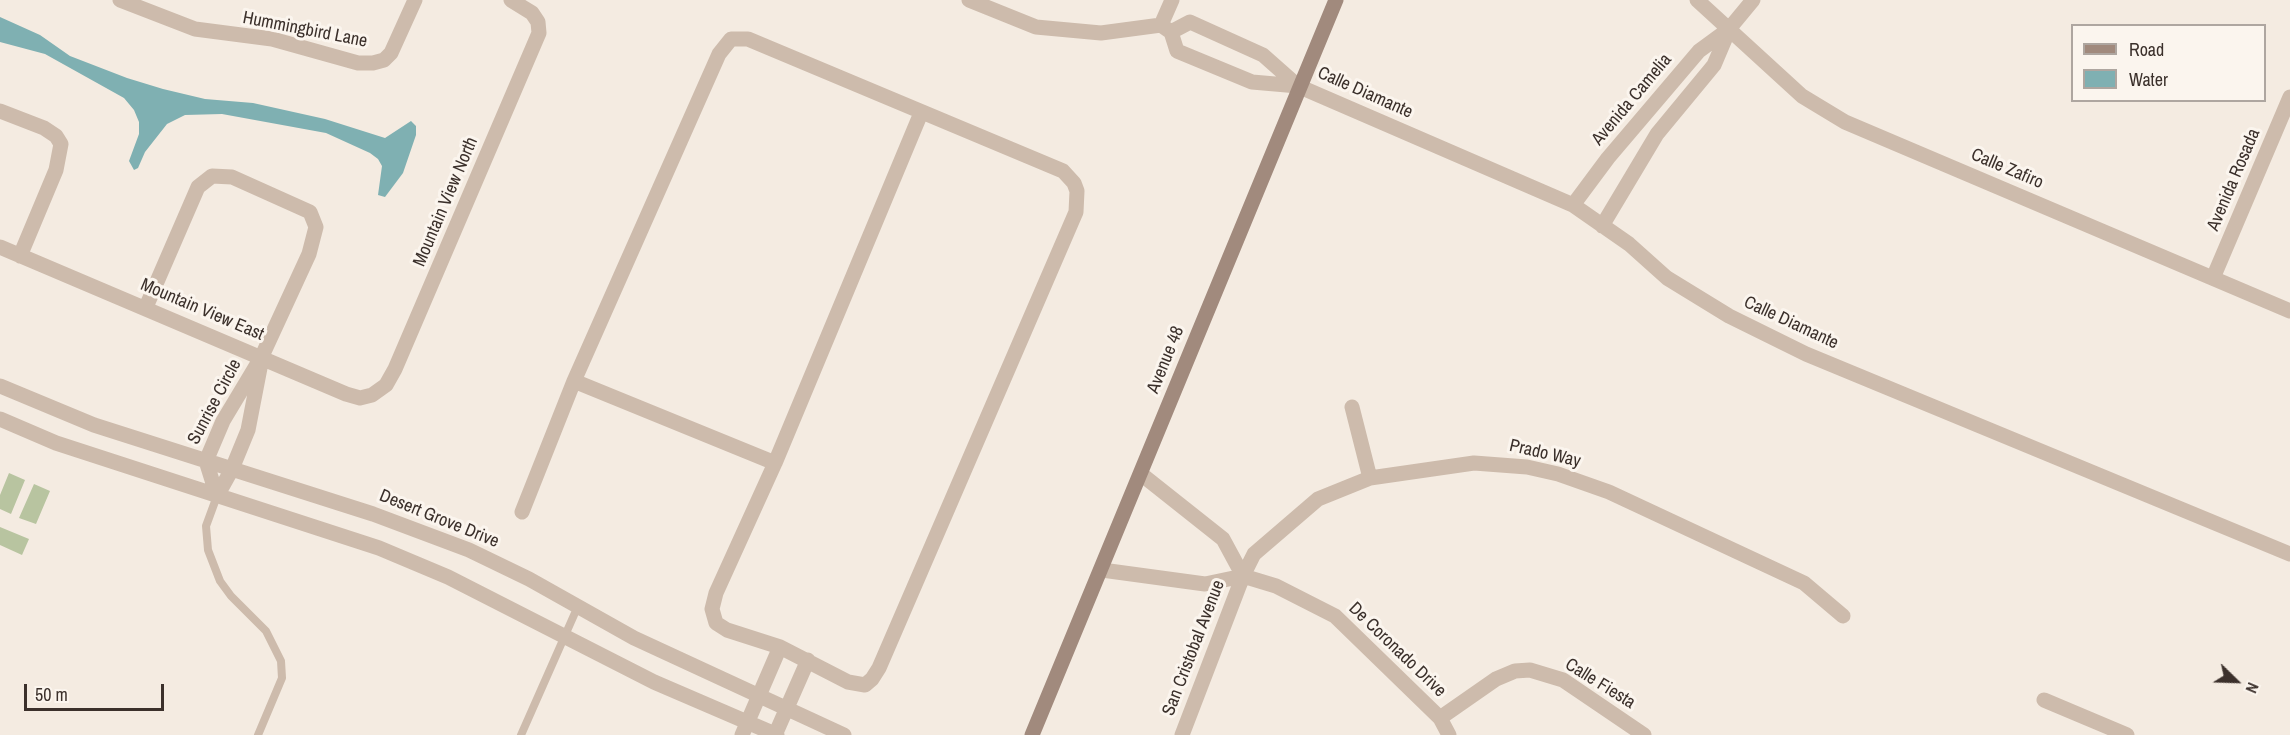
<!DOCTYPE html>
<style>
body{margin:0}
#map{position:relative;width:2290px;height:735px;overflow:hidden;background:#f4ebe1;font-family:"Archivo Narrow",sans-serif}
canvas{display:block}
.legend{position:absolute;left:2071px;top:24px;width:195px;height:78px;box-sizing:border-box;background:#fbf5ee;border:2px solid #aea6a0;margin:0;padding:8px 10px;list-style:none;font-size:18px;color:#3b302b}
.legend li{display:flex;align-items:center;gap:12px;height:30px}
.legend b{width:30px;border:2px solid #aea6a0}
.north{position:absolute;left:2206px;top:651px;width:60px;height:60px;-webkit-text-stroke:4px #fbf5ee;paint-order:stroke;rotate:113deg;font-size:16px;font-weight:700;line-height:24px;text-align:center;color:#3b302b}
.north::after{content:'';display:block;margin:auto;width:21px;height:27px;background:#3b302b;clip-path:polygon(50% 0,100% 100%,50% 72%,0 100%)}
.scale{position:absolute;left:24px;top:684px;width:140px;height:27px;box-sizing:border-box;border:3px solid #3b302b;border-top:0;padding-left:8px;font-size:18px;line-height:21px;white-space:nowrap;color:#3b302b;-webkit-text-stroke:4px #fbf5ee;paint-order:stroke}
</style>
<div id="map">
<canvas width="2290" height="735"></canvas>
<ul class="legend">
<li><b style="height:8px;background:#a18a7d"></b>Road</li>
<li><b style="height:16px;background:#7fb0b2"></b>Water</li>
</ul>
<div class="north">N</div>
<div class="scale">50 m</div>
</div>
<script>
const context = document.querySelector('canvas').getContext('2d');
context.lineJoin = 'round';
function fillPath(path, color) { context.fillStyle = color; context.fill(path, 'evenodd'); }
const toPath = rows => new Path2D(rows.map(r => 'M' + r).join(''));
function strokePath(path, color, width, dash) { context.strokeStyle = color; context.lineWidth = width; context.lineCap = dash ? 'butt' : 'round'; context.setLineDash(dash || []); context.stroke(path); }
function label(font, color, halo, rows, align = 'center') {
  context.font = font + ' "Archivo Narrow",sans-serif'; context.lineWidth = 6; context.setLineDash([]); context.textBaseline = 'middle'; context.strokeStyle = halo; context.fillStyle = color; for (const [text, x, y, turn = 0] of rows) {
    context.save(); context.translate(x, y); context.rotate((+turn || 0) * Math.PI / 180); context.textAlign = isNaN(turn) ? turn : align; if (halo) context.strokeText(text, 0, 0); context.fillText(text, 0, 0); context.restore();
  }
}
fillPath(toPath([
 [9,473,25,480,11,514,0,509,0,495],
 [34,484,50,491,36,524,19,518],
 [0,527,29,539,22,555,0,545]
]), '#b8c4a0');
fillPath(toPath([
 [0,17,40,35,70,56,127,78,163,89,205,99,253,103,325,119,385,138,411,121,416,126,416,135,403,173,385,197,378,195,382,166,378,159,370,153,326,133,222,114,185,115,167,124,145,152,138,168,134,170,129,161,139,134,139,122,134,110,124,98,45,54,0,42]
]), '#7fb0b2');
strokePath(toPath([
 [217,496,206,526,208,550,220,581,231,596,266,631,281,661,282,678,258,735],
 [521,735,578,606]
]), '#cdbbac', 8);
strokePath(toPath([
 [120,0,195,29,272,39,358,63,373,63,384,60,391,53,415,0],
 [969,0,1036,27,1101,33,1161,25,1171,32,1177,51,1252,82,1298,86],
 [1697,0,1802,96,1845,122,2290,311],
 [1161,25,1172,0],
 [1171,32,1190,22,1263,55,1298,86,1573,205,1629,244,1667,278,1729,316,1806,354,2290,554],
 [0,111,44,128,56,136,61,144,56,170,20,256],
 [1573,205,1608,158,1699,51,1729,29,1753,0],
 [1602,226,1657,134,1714,65,1728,32],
 [0,247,346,394,360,398,372,395,386,385,395,369,539,33,538,22,532,13,511,0],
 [2213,278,2290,97],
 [146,307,198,187,212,176,232,177,310,212,316,227,309,254,262,356,223,421,206,461,217,496],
 [574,381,775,463],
 [0,386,94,425,373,514,469,550,529,579,634,638,844,735],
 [1352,407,1370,478],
 [0,419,56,443,379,548,448,577,654,682,777,735],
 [1141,474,1223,539,1243,576],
 [217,496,232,469,248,430,260,368],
 [522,512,574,381,719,54,731,39,748,39,1063,171,1074,183,1077,191,1076,212,879,668,872,679,865,685,848,682,780,647,727,630,716,623,712,609,716,593,775,463,921,113],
 [1102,570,1205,584,1243,576,1276,586,1335,616,1440,718,1449,735],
 [2044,700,2127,735],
 [1440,718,1496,679,1515,671,1530,670,1563,680,1644,735],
 [742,735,780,647],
 [775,735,808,660],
 [1182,735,1243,576,1254,554,1318,499,1370,478,1474,463,1527,467,1558,474,1609,492,1804,583,1843,616]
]), '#cdbbac', 15);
strokePath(toPath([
 [1032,735,1336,0]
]), '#a18a7d', 15);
label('18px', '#3b302b', '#fbf5ee', [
 ["Hummingbird Lane",305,30,11],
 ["Calle Diamante",1365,93,24],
 ["Avenida Camelia",1632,100,-50],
 ["Calle Zafiro",2007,169,23],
 ["Avenida Rosada",2234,180,-67],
 ["Mountain View North",446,202,-67],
 ["Mountain View East",202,310,23],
 ["Calle Diamante",1791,323,25],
 ["Avenue 48",1166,360,-68],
 ["Sunrise Circle",215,402,-62],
 ["Prado Way",1545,454,13],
 ["Desert Grove Drive",439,519,22],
 ["San Cristobal Avenue",1194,648,-69],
 ["De Coronado Drive",1397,650,44],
 ["Calle Fiesta",1600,684,32]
]);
</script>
